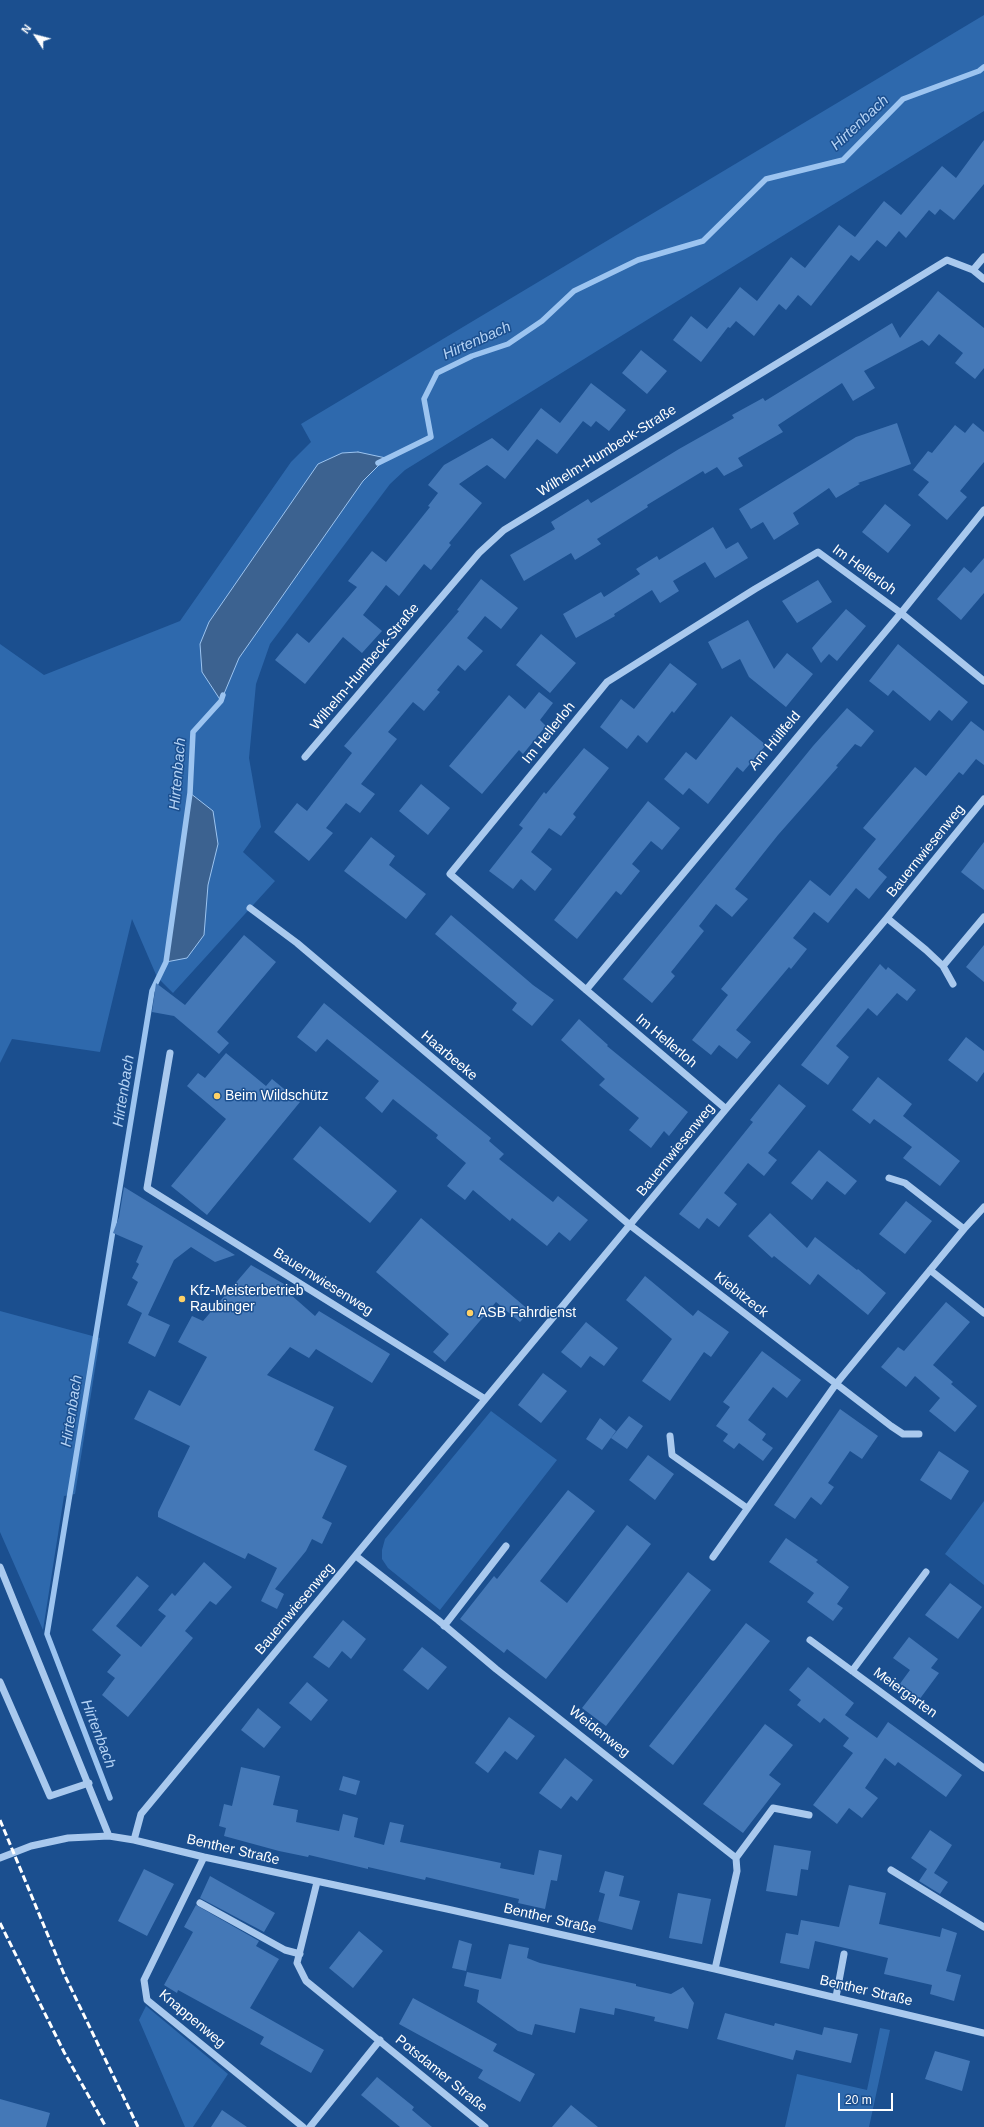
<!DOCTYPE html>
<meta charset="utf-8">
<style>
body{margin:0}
#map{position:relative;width:984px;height:2127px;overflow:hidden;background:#1b4f8f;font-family:Arial,sans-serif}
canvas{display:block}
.north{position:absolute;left:16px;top:16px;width:40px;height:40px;-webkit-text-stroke:3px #1b4f8f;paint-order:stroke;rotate:306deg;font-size:11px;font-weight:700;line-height:16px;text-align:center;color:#fff}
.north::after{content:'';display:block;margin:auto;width:14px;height:18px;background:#fff;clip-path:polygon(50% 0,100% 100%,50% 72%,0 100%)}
.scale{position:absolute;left:838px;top:2093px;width:55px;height:18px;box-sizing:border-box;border:2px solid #fff;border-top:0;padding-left:5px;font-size:12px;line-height:14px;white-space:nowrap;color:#fff;-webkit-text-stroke:3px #1b4f8f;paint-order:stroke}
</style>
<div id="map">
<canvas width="984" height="2127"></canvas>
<div class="north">N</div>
<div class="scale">20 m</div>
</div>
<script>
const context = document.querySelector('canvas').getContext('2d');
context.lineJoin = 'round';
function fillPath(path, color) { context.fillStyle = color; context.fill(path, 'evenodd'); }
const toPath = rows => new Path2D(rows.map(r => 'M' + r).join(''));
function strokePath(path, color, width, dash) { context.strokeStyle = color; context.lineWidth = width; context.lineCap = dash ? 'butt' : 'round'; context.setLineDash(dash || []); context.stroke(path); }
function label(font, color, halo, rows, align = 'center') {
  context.font = font + ' Arial,sans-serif'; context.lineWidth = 3; context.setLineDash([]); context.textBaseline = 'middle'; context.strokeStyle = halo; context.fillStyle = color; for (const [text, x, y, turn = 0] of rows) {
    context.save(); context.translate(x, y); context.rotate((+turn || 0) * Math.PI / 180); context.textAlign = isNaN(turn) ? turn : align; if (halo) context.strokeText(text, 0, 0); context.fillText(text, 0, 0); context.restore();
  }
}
fillPath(toPath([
 [984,15,984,111,405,470,390,484,270,644,256,684,249,758,261,827,243,852,275,881,173,993,157,977,132,919,100,1052,12,1039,0,1063,0,644,44,675,180,621,291,462,311,442,301,424],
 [0,1311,100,1338,75,1494,64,1496,43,1630,0,1532],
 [491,1411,557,1460,440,1610,388,1568,382,1559,382,1550,385,1539],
 [984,1501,984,1585,945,1554],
 [146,2006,228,2074,193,2127,185,2127,139,2020],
 [880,2028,890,2030,869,2127,785,2127,797,2074,867,2090]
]), '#2e69ad');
const water = toPath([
 [358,452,386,458,363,481,239,658,221,701,202,672,200,644,209,622,318,464,342,453,358,452],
 [190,793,213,811,218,844,208,885,204,935,187,958,166,962,190,793]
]);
fillPath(water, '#3c6290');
strokePath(water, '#9cc4f0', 1);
strokePath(toPath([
 [378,463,431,437,424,399,437,373,472,356,508,344,542,321,574,291,638,260,703,241,766,179,843,160,903,99,979,71,984,67],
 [110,1798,47,1634,152,991,166,962,190,793,193,732,221,701,223,695]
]), '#9cc4f0', 5.5);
fillPath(toPath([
 [984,140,984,184,954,220,940,209,935,215,929,210,906,238,899,231,886,247,877,240,859,261,851,255,811,306,798,295,786,310,779,304,754,336,736,321,730,328,728,327,701,362,673,340,691,316,707,329,740,287,757,301,791,257,805,268,839,225,855,237,884,201,901,215,942,166,956,178],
 [938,291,984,328,984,368,975,379,955,363,963,353,939,334,929,346,922,340,864,371,875,388,853,401,842,383,778,425,783,432,738,458,743,466,724,476,717,467,705,474,703,471,647,505,648,507,597,539,601,544,575,560,571,553,524,581,510,555,555,529,551,522,588,499,591,503,679,449,734,418,732,415,763,398,765,401,892,323,900,338],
 [641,350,667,371,647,394,622,373],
 [591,383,626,410,609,431,596,421,591,427,583,421,557,454,537,439,505,479,487,465,459,484,482,503,449,543,451,545,431,570,424,564,399,596,386,585,363,615,382,631,362,653,343,637,305,684,275,660,297,633,309,643,357,587,348,581,372,551,386,562,430,507,428,506,438,493,428,485,444,465,492,438,508,451,541,408,560,423],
 [897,423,911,464,858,483,860,484,836,498,829,488,793,513,799,524,774,540,763,522,751,529,739,509,856,437],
 [973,423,984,432,984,462,960,491,967,497,947,520,918,495,929,482,913,470,928,451,932,453,955,425,965,433],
 [885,504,911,525,888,553,862,532],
 [713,527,726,549,738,542,748,558,715,578,705,562,673,581,679,591,660,603,652,590,614,614,615,616,576,638,563,614,601,592,604,597,640,574,636,569,657,556,659,560],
 [984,558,984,593,961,620,937,599,964,567,971,573],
 [481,579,518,608,501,629,485,616,467,638,483,651,465,671,458,665,437,690,440,692,424,711,413,702,388,732,397,739,361,784,375,794,360,813,346,803,326,828,333,833,309,861,274,832,297,803,307,811,352,753,344,746,459,611,457,610],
 [818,580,832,602,797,623,782,601],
 [846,609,866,626,837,661,829,654,821,663,812,648],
 [748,620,774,669,787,653,813,674,786,707,749,677,740,659,722,669,708,642],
 [541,634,576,663,550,693,516,665],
 [898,644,968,702,952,721,939,710,930,721,893,690,888,696,869,681],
 [670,663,697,684,674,713,672,711,647,743,638,735,627,749,600,727,621,699,634,709],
 [539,692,553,703,540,720,546,726,523,754,519,750,482,794,449,766,509,695,525,709],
 [847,708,874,731,861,747,855,744,836,766,838,767,778,835,735,889,748,899,732,917,716,904,699,926,704,931,671,972,675,976,652,1003,623,979,813,746],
 [731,716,766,745,743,772,737,767,708,804,689,788,683,795,664,779,686,752,696,760],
 [971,721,984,731,984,765,976,759,963,775,959,772,878,869,887,877,869,899,856,888,828,923,814,912,793,938,807,949,791,969,789,967,736,1030,751,1042,737,1059,719,1045,711,1055,692,1040,728,995,721,989,810,880,830,896,876,839,863,828,915,767,926,776],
 [584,748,609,768,573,814,576,817,561,836,549,828,531,852,552,869,535,891,521,879,513,889,489,871,523,828,519,825,544,792,546,794],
 [421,784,450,808,428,835,399,811],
 [648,801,680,828,662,850,651,841,632,864,640,871,621,895,616,891,577,939,554,920],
 [371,837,395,856,389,865,426,894,406,919,344,871],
 [984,842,984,890,961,872],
 [451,915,533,985,554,1000,532,1026,512,1010,517,1003,435,934],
 [244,935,276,962,217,1032,229,1043,219,1054,174,1016,152,1012,156,983,185,1005],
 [984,945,984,982,966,967],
 [880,964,886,970,888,967,916,990,907,1001,897,993,877,1016,868,1008,836,1046,849,1057,828,1085,801,1065],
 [324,1003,491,1138,489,1141,504,1154,499,1159,553,1202,558,1196,588,1220,570,1241,559,1232,547,1246,512,1218,510,1221,473,1190,465,1200,447,1186,466,1163,436,1138,438,1135,393,1099,382,1113,365,1098,379,1081,327,1039,316,1052,297,1037],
 [579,1019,608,1045,607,1046,688,1112,669,1136,664,1131,651,1148,629,1130,639,1118,599,1085,605,1079,561,1040],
 [966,1037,984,1051,984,1072,977,1082,948,1060],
 [226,1053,266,1086,272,1079,300,1102,207,1215,171,1186,226,1119,187,1086,198,1073,205,1078],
 [878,1077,912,1104,903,1116,960,1161,940,1186,903,1158,912,1147,874,1119,870,1124,852,1110],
 [779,1084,806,1106,768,1153,777,1160,764,1176,748,1163,724,1193,737,1204,719,1227,707,1218,699,1229,679,1214,753,1122,750,1120],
 [320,1126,397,1191,370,1223,293,1159],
 [819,1150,857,1181,845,1195,827,1181,812,1200,791,1183],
 [124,1187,235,1255,215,1262,191,1247,174,1260,148,1315,170,1325,155,1357,128,1343,142,1313,127,1305,138,1282,132,1278,139,1264,136,1262,143,1246,113,1233,119,1217],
 [906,1201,932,1221,905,1254,879,1234],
 [770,1213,807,1248,815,1237,857,1270,858,1269,886,1293,868,1315,818,1274,810,1285,774,1256,772,1258,748,1236],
 [421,1218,530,1311,520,1322,496,1302,445,1362,433,1352,449,1334,376,1272],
 [251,1265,284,1284,282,1287,315,1316,319,1311,390,1354,372,1383,316,1349,309,1358,290,1347,267,1375,334,1407,314,1450,347,1466,322,1518,332,1523,322,1544,312,1539,306,1551,275,1589,284,1594,277,1609,261,1601,277,1568,248,1553,245,1559,158,1517,158,1512,190,1446,134,1419,149,1390,180,1406,207,1357,178,1342,192,1316,203,1321],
 [645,1276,693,1316,698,1310,729,1332,711,1357,704,1352,670,1401,642,1381,672,1339,626,1300],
 [946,1302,970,1322,933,1365,953,1382,951,1384,977,1406,955,1432,929,1411,940,1398,915,1376,906,1387,881,1367,898,1347,904,1351],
 [586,1322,618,1348,604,1366,590,1356,581,1368,561,1352],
 [762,1351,801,1380,787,1398,773,1387,748,1420,766,1434,762,1440,773,1448,763,1461,739,1443,734,1449,723,1441,728,1434,716,1426,730,1407,723,1402],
 [543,1373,567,1391,541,1423,518,1405],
 [840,1409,878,1436,862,1459,850,1451,828,1483,834,1487,821,1505,811,1497,795,1519,774,1505],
 [629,1416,643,1426,627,1449,611,1438],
 [600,1418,616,1431,602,1450,586,1439],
 [939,1451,969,1471,951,1500,920,1480],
 [648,1455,674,1474,655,1500,629,1480],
 [568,1490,595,1511,540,1581,567,1603,627,1525,651,1544,546,1679,507,1649,504,1653,460,1619,494,1576,497,1579],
 [786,1538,818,1560,816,1562,849,1587,837,1604,843,1608,833,1621,807,1602,814,1593,769,1562],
 [204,1562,232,1587,216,1605,210,1601,185,1631,193,1638,128,1717,102,1695,115,1678,107,1672,121,1655,92,1630,137,1576,149,1586,116,1626,141,1647,166,1616,158,1610,172,1593,175,1596],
 [688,1572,711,1590,606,1726,582,1708],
 [950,1583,982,1607,958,1639,925,1615],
 [343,1620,366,1639,351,1659,342,1651,329,1668,313,1657],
 [746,1623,770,1641,673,1765,649,1746],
 [909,1637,938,1659,931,1668,939,1673,919,1700,899,1685,910,1670,893,1658],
 [422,1647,447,1667,428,1690,403,1670],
 [808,1667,854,1703,845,1715,877,1738,888,1722,962,1775,946,1797,898,1762,895,1766,885,1758,865,1788,878,1798,862,1818,849,1808,837,1824,813,1805,853,1753,843,1746,849,1738,824,1718,820,1723,797,1705,801,1700,789,1690],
 [307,1682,328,1700,311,1721,289,1703],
 [258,1708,281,1727,264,1748,241,1730],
 [509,1717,535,1736,517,1760,505,1751,488,1773,475,1763],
 [765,1724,793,1745,769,1775,781,1784,743,1833,703,1804],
 [565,1758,593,1780,577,1801,571,1796,561,1809,539,1793],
 [241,1767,280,1776,273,1805,298,1810,296,1822,339,1831,343,1814,358,1818,354,1837,384,1845,390,1822,404,1825,400,1842,501,1863,500,1868,534,1875,539,1850,562,1855,557,1881,551,1880,545,1909,518,1903,519,1899,426,1877,425,1880,368,1867,368,1869,309,1855,308,1857,279,1851,224,1836,226,1828,219,1826,224,1804,232,1806],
 [343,1776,360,1781,356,1795,339,1790],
 [930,1830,952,1845,934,1873,948,1882,940,1894,919,1881,927,1869,911,1858],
 [774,1845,811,1851,808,1870,801,1869,797,1896,766,1891],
 [144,1869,174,1884,147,1936,118,1921],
 [605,1871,624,1876,619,1896,640,1901,632,1930,598,1921,605,1894,599,1892],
 [210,1876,275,1913,264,1932,200,1898],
 [849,1885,886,1893,879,1924,940,1937,942,1928,957,1933,946,1971,961,1975,954,2001,930,1994,932,1985,884,1974,888,1958,815,1941,809,1969,780,1963,786,1933,798,1935,801,1920,839,1927],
 [678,1893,711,1899,702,1944,669,1938],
 [196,1905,259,1941,256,1946,279,1959,250,2008,324,2050,311,2073,260,2044,264,2037,178,1990,177,1993,164,1985,193,1932,184,1927],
 [359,1931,383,1951,353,1988,329,1968],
 [459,1940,472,1944,466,1971,452,1968],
 [509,1944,529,1948,527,1958,540,1963,636,1984,636,1986,671,1994,683,1987,694,2003,688,2029,654,2021,655,2017,615,2008,614,2015,580,2008,575,2033,535,2024,532,2035,518,2031,477,2002,479,1990,464,1986,467,1972,501,1979],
 [413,1998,497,2044,493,2051,535,2074,520,2102,478,2078,483,2070,399,2024],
 [725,2013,774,2026,775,2023,822,2035,824,2027,858,2034,851,2063,796,2050,793,2060,717,2039],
 [935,2051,970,2061,962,2091,925,2079],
 [377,2077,414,2107,412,2110,432,2127,400,2127,361,2095],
 [0,2099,50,2113,46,2127,0,2127],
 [571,2105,598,2127,552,2127],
 [222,2110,247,2127,211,2127]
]), '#4478b7');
strokePath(toPath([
 [973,270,984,257],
 [305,757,479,553,504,530,947,260,973,270,984,279],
 [250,908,297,943,631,1226,891,1426,903,1434,919,1434],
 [887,918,926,950,943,966,953,984],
 [943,966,984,917],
 [586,990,901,613,984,510],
 [170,1053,147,1188,485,1399],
 [726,1109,450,874,607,682,755,589,818,552,901,613,984,681],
 [889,1178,905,1183,964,1229],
 [930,1270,984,1313],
 [670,1436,672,1455,747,1508],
 [356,1556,438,1620,496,1669,736,1858,737,1871,715,1969],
 [713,1557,836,1384,964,1229,984,1207],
 [0,1567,109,1836],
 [444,1626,506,1546],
 [810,1640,984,1768],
 [852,1671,926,1572],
 [0,1682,50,1796,89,1783],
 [134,1840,141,1814,726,1109,887,918,984,799],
 [204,1857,144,1980,147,2000,303,2127],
 [0,1858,31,1846,68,1838,109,1836,134,1840,204,1857,447,1909,715,1969,984,2033],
 [736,1858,773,1808,809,1815],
 [891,1870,984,1927],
 [317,1882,297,1963,306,1981,485,2127],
 [200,1903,285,1950,300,1954],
 [836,1997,844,1954],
 [310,2127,380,2040]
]), '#a9c9ee', 7);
strokePath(toPath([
 [0,1820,64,1974,138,2127],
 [0,1923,64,2052,106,2127]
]), '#fff', 3, [7, 3]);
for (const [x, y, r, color] of [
 [217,1096,4,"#ffd166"],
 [182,1299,4,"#ffd166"],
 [470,1313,4,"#ffd166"]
]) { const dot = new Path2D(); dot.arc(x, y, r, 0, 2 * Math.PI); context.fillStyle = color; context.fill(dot); strokePath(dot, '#1b4f8f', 1.5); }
label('14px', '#fff', '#1b4f8f', [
 ["Wilhelm-Humbeck-Straße",607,451,-32],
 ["Im Hellerloh",864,570,36],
 ["Wilhelm-Humbeck-Straße",365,667,-50],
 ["Im Hellerloh",549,733,-51],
 ["Am Hüllfeld",775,741,-50],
 ["Bauernwiesenweg",926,851,-51],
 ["Im Hellerloh",666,1041,40],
 ["Haarbeeke",449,1056,40],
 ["Bauernwiesenweg",676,1150,-51],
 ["Bauernwiesenweg",323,1282,32],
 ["Kiebitzeck",741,1295,38],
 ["Bauernwiesenweg",295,1609,-50],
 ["Meiergarten",905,1693,36],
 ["Weidenweg",599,1732,38],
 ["Benther Straße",233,1850,13],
 ["Benther Straße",550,1919,13],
 ["Benther Straße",866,1991,13],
 ["Knappenweg",192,2019,40],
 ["Potsdamer Straße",441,2074,39]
]);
label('14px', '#fff', '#1b4f8f', [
 ["Beim Wildschütz",225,1096],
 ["Kfz-Meisterbetrieb",190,1291],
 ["Raubinger",190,1307],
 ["ASB Fahrdienst",478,1313]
], 'left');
label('italic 15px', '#b5d3f5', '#1b4f8f', [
 ["Hirtenbach",860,123,-43],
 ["Hirtenbach",477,341,-24],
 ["Hirtenbach",178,774,-85],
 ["Hirtenbach",124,1091,-81],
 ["Hirtenbach",72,1411,-81],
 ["Hirtenbach",98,1734,69]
]);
</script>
